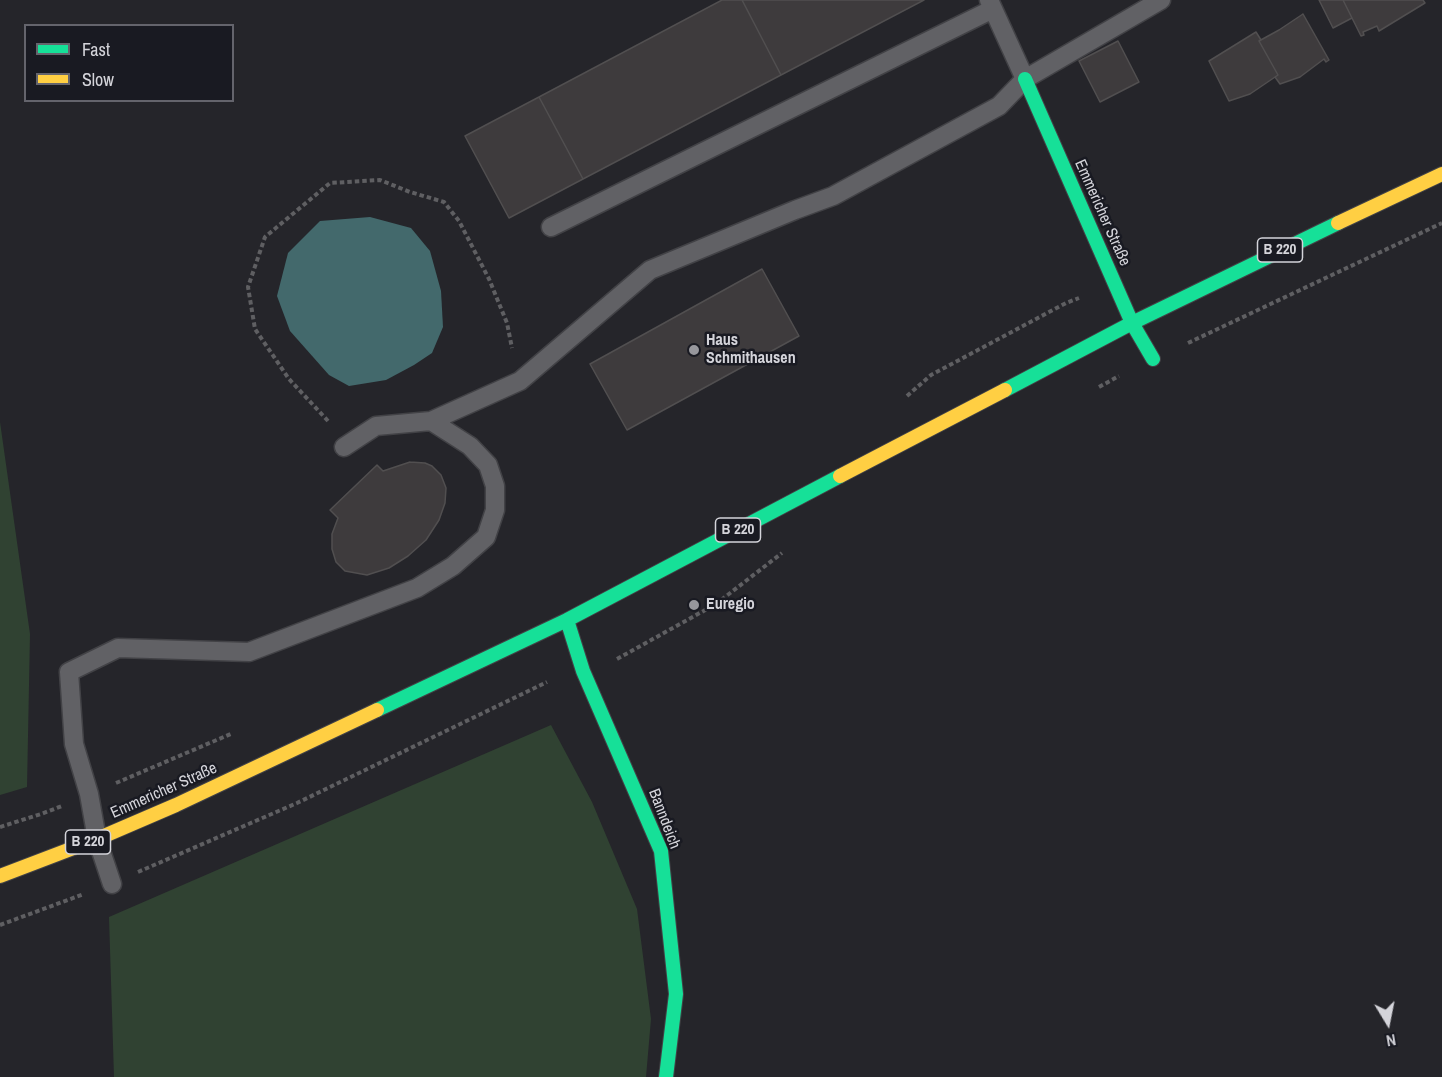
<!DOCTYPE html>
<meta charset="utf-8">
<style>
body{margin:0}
#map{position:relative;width:1442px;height:1077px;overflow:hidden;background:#25252a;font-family:"Archivo Narrow",sans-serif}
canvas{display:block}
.legend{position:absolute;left:24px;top:24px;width:210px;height:78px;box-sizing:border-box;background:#191a22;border:2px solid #64646c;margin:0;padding:8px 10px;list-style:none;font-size:18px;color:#d4d4da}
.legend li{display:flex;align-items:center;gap:12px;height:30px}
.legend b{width:30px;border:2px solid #64646c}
.north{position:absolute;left:1358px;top:993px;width:60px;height:60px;-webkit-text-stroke:4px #191a22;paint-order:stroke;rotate:170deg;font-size:16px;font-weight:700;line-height:24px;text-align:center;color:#d4d4da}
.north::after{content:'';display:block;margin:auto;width:21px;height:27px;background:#d4d4da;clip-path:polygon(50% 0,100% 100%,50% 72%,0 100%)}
</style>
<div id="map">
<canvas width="1442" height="1077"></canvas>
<ul class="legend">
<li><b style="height:8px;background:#16e098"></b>Fast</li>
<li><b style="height:8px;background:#ffcf43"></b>Slow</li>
</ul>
<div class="north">N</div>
</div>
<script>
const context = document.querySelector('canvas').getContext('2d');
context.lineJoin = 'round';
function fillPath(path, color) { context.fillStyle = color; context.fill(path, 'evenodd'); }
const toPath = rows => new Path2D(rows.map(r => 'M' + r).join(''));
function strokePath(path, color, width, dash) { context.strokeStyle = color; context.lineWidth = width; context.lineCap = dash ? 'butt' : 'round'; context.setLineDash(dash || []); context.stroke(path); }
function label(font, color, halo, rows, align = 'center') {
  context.font = font + ' "Archivo Narrow",sans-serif'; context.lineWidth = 5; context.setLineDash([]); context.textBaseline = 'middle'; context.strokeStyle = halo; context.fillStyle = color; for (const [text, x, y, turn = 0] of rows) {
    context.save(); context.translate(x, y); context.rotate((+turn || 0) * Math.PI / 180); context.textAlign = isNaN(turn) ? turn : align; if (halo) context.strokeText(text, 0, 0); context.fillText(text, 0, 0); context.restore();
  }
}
fillPath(toPath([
 [0,422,30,634,27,787,0,795],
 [551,725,592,802,637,909,651,1019,646,1077,114,1077,109,917]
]), '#304232');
fillPath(toPath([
 [370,217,411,228,430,251,441,291,443,327,432,353,414,365,386,380,349,386,329,375,290,331,277,296,288,253,320,221]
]), '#43696c');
const building = toPath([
 [722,0,742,0,781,75,583,179,539,97,722,0],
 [742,0,924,0,781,75,742,0],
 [1319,0,1343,0,1352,18,1333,28,1319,0],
 [1343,0,1423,0,1425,3,1379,31,1377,26,1363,32,1364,35,1361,36,1343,0],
 [1303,14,1329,60,1326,62,1324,59,1300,77,1280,84,1275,77,1278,75,1259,41,1279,30,1303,14],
 [1256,32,1261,40,1259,41,1278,75,1250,94,1229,101,1209,61,1256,32],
 [1118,41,1139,82,1100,102,1079,61,1118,41],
 [539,97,583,179,509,218,465,136,539,97],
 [762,269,799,336,627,430,590,364,762,269],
 [410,462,425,463,432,466,441,475,446,488,445,503,439,520,426,540,408,556,389,568,367,575,345,571,336,562,332,549,332,534,338,518,330,510,377,465,383,471,410,462]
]);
fillPath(building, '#3e3b3d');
strokePath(building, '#514f50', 1.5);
const lane = toPath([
 [989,0,1025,79],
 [551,227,993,9],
 [344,447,376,426,431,421,520,381,650,270,795,210,833,196,999,106,1025,79,1161,0],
 [112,884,97,839,89,794,74,744,69,672,118,648,249,652,417,588,453,566,486,537,495,510,495,486,488,465,470,446,431,421]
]);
const fast = toPath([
 [1025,79,1132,323,1153,359],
 [1005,390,1132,323,1338,223],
 [567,620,583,671,661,851,676,994,666,1077],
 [377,710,567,620,840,476]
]);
const slow = toPath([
 [1338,223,1442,174],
 [840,476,1005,390],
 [0,876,97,839,176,805,377,710]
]);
strokePath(lane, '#424246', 21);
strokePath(fast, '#424246', 16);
strokePath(slow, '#424246', 16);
strokePath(toPath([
 [1188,343,1442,223],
 [1099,387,1119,376],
 [907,396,931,375,1066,303,1079,298],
 [328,421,289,379,255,329,248,287,265,237,330,183,380,180,410,192,444,202,459,221,489,279,507,323,512,348],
 [617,659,716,604,782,553],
 [116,783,233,733],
 [0,827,41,814,62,806],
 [138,872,297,803,547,682],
 [0,925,84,894]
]), '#5f5f62', 4, [4.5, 3]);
strokePath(lane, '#616165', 18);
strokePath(fast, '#16e098', 14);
strokePath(slow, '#ffcf43', 14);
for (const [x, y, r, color] of [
 [694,350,6,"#97979c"],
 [694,605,6,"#97979c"]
]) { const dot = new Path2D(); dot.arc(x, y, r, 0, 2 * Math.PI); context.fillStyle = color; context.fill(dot); strokePath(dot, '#191a22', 2); }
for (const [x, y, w] of [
 [1280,250,45],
 [738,530,45],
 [88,842,45]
]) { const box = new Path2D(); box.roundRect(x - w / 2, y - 12, w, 24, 4.5); context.fillStyle = '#191a22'; context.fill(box); strokePath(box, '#d4d4da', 1.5); }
label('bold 15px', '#d4d4da', null, [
 ["B 220",1280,250],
 ["B 220",738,530],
 ["B 220",88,842]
]);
label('16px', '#d4d4da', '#191a22', [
 ["Emmericher Straße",1102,213,66],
 ["Emmericher Straße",164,791,-24],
 ["Banndeich",664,819,69]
]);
label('bold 16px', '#d4d4da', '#191a22', [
 ["Haus",706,341],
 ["Schmithausen",706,359],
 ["Euregio",706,605]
], 'left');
</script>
